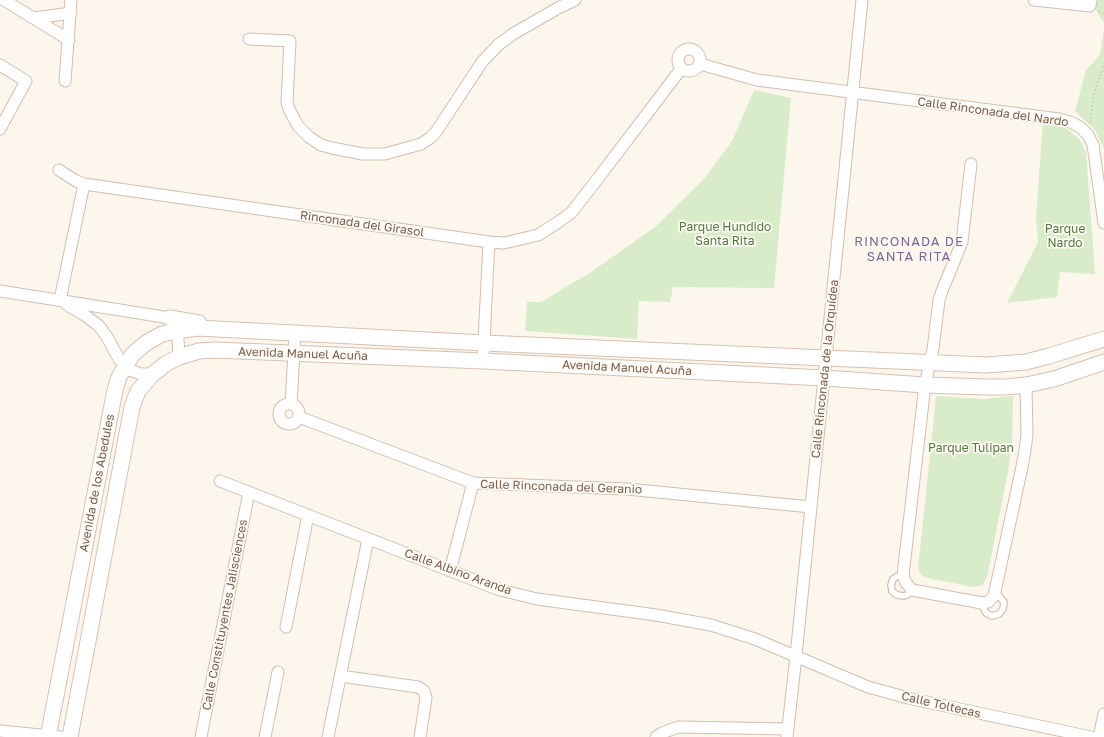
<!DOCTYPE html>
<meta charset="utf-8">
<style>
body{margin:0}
canvas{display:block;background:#fdf6ec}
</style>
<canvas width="1104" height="737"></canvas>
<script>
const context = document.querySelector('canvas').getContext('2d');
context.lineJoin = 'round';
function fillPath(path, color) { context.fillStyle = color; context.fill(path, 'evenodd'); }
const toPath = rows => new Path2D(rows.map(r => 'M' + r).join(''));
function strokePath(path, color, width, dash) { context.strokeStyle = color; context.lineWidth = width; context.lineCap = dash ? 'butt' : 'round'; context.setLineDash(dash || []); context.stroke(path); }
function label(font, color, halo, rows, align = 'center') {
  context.font = font + ' "Golos Text",sans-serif'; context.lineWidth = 3.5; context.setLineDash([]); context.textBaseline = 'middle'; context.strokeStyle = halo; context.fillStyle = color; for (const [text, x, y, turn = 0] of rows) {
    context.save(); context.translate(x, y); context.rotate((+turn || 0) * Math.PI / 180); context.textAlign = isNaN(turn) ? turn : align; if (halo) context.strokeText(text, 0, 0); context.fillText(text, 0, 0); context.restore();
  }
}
fillPath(toPath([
 [1097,0,1104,0,1104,23,1096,10],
 [1104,27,1104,149,1095,130,1075,111,1086,70,1100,55],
 [754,90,791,98,774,288,673,287,670,302,639,301,637,339,525,331,527,302,541,302,591,272,655,227,704,179,732,141],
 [1043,122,1056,124,1067,129,1079,139,1086,152,1095,274,1060,272,1057,297,1007,303,1038,242,1036,218],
 [936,396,984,399,1013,396,1012,444,1008,472,987,578,983,584,980,586,973,587,927,578,921,575,918,569]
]), '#d8ecc9');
const lane = toPath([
 [903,575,898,576,893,579,891,585,892,591,897,595,904,596,907,595,912,590],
 [982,603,983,607,986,613,992,616,999,614,1003,609,1004,602,999,596,995,594]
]);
const street = toPath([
 [4,0,69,40],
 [1034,0,1090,6,1091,0],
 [34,18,71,13],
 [249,39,290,41,287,102,289,109,298,126,309,137,321,145,332,148,363,154,385,154,421,144,430,138,436,132,482,62,498,45,513,34,532,23,558,8,575,0],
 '678 60a11 11 0 1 1 22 0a11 11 0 1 1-22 0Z',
 [700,64,757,80,1059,119,1070,122,1080,127,1088,135,1093,145,1104,223],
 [0,65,26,81,0,129],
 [65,81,71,0],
 [971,164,962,242,942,291,939,300,933,349,925,385,903,575,906,583,912,590,982,603,988,602,994,596,1022,467,1025,450,1027,435,1026,385],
 [59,170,76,181,84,184,489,242,504,243,538,235,557,223,571,213,593,185,681,69],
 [0,291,170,318,176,331,178,339,179,357],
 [60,300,84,184],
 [66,304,86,316,99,326,107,337,119,359,125,366,132,371,141,374,153,374],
 [483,361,489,242],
 '279 414a10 10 0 1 1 20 0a10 10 0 1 1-20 0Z',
 [291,404,295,334],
 [299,417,473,483,627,489,811,507],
 [220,481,500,590,537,599,656,615,711,625,755,639,868,687,908,698,1091,737],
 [450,571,473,483],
 [286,627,308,515],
 [340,676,418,687,424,691,426,698,420,737],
 [0,731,61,737],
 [201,737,249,492],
 [265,737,278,672],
 [328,737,368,539],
 [656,737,662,733,678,727,788,729],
 [787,737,796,656,862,0],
 [1099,737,1104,714]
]);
const secondary = toPath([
 [170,318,199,323],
 [48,737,115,390,119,377,132,355,146,343,162,334,176,331,198,328,484,343,986,365,1026,362,1049,356,1104,339],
 [70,737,132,407,138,391,153,374,167,363,179,357,199,351,215,350,483,361,824,378,925,385,987,387,1006,387,1026,385,1054,379,1104,362]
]);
strokePath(lane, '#d1beb0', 8);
strokePath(street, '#d1beb0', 13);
strokePath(secondary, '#d6c0b0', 17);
strokePath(toPath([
 [1099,11,1104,15],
 [1090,122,1094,94,1104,65]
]), '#d9b8a5', 2, [1, 3]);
strokePath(lane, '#fff', 5.5);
strokePath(street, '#fff', 11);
strokePath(secondary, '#fff', 15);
label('12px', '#7a5c4d', '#fffaf3', [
 ["Calle Rinconada del Nardo",993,112,8],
 ["Rinconada del Girasol",362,224,8],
 ["Avenida Manuel Acuña",303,354,2],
 ["Avenida Manuel Acuña",627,368,3],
 ["Calle Rinconada de la Orquídea",825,369,-84],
 ["Avenida de los Abedules",97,483,-79],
 ["Calle Rinconada del Geranio",561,487,2],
 ["Calle Albino Aranda",458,572,20],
 ["Calle Constituyentes Jalisciences",225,615,-79],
 ["Calle Toltecas",941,705,13]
]);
label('12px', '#537a41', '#fffaf3', [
 ["Parque Hundido",725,227],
 ["Santa Rita",725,241],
 ["Parque",1065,229],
 ["Nardo",1065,243],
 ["Parque Tulipan",971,448]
]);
context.letterSpacing = '1px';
label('13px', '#846695', '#fffaf3', [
 ["RINCONADA DE",909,242],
 ["SANTA RITA",909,257]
]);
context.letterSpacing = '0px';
</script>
